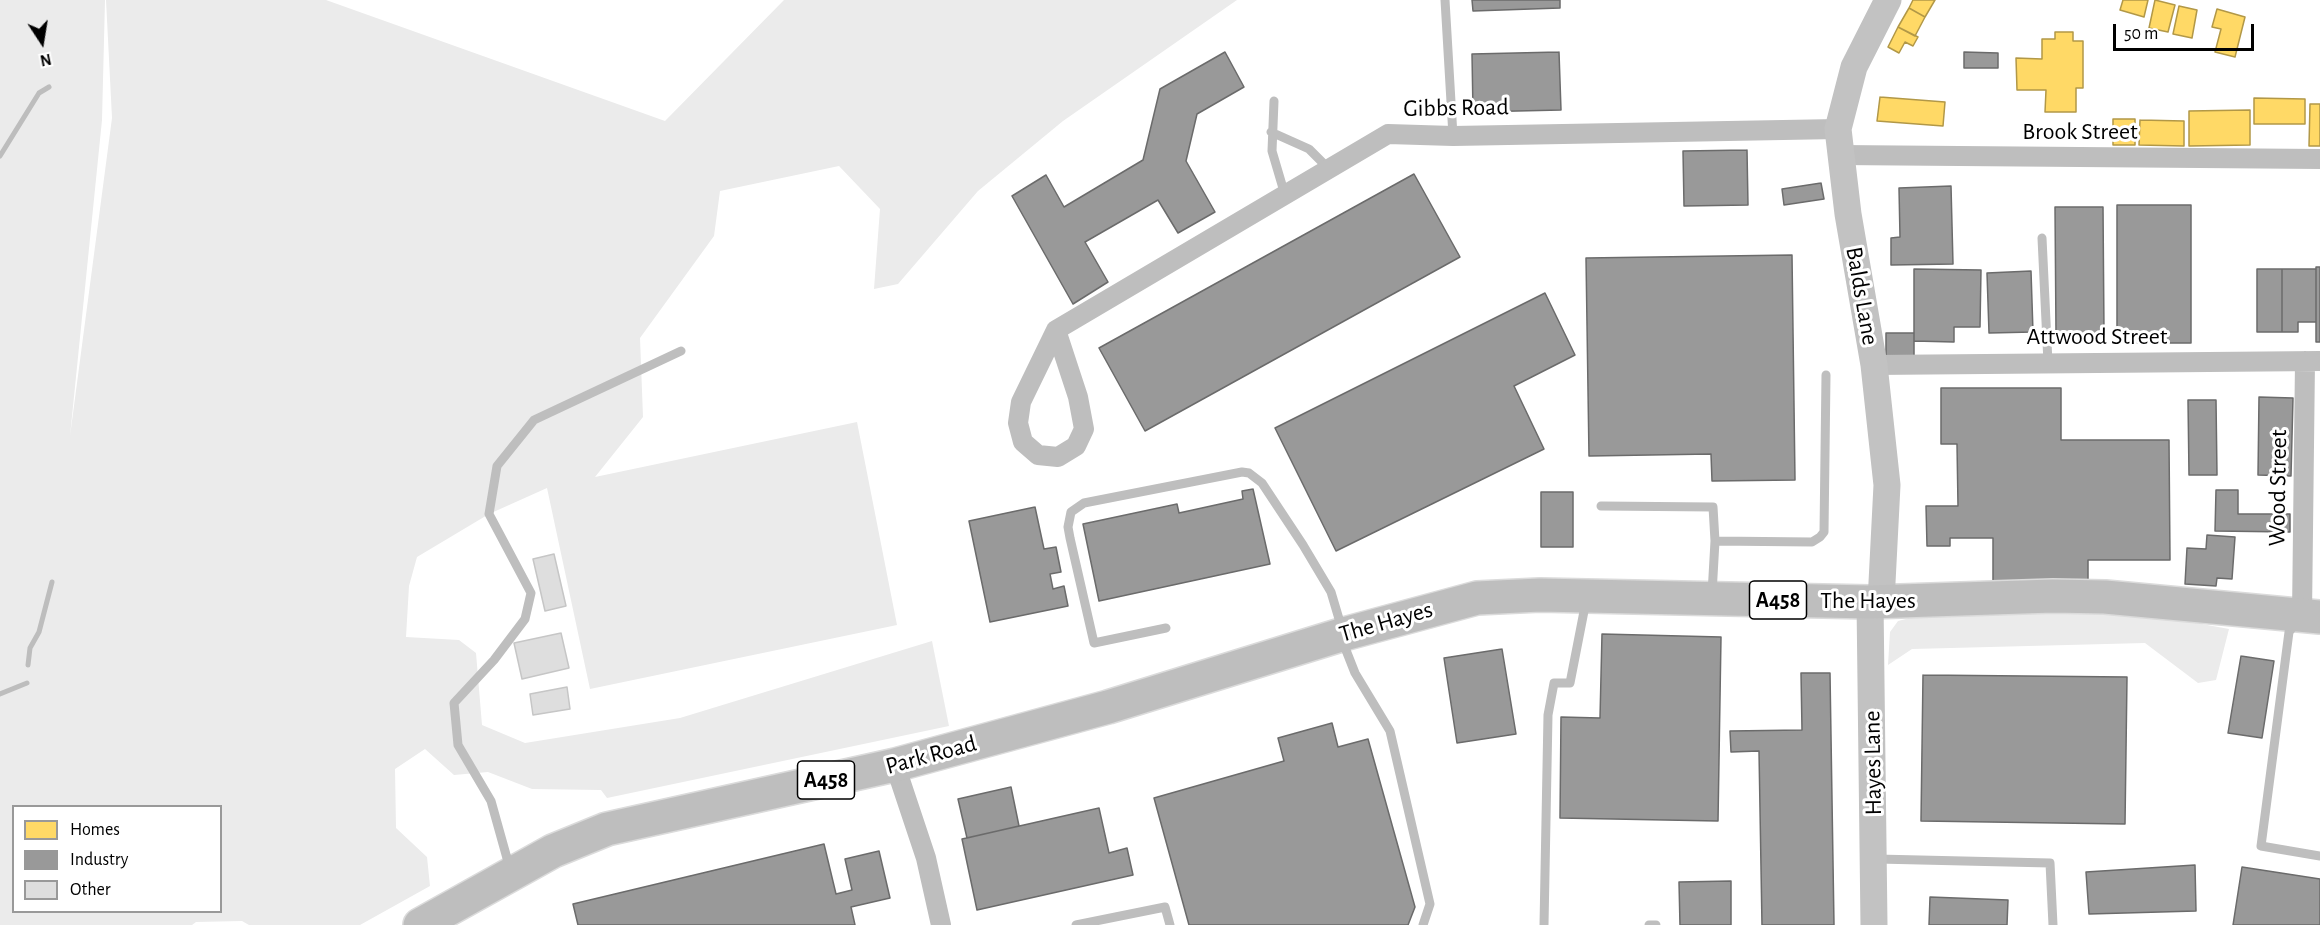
<!DOCTYPE html>
<style>
body{margin:0}
#map{position:relative;width:2320px;height:925px;overflow:hidden;background:#fff;font-family:"Alegreya Sans",sans-serif}
canvas{display:block}
.legend{position:absolute;left:12px;top:805px;width:210px;height:108px;box-sizing:border-box;background:#fff;border:2px solid #999;margin:0;padding:8px 10px;list-style:none;font-size:18px;color:#000}
.legend li{display:flex;align-items:center;gap:12px;height:30px}
.legend b{width:30px;border:2px solid #999}
.north{position:absolute;left:12px;top:12px;width:60px;height:60px;-webkit-text-stroke:4px #fff;paint-order:stroke;rotate:168deg;font-size:16px;font-weight:700;line-height:24px;text-align:center;color:#000}
.north::after{content:'';display:block;margin:auto;width:21px;height:27px;background:#000;clip-path:polygon(50% 0,100% 100%,50% 72%,0 100%)}
.scale{position:absolute;left:2113px;top:24px;width:141px;height:27px;box-sizing:border-box;border:3px solid #000;border-top:0;padding-left:8px;font-size:18px;line-height:21px;white-space:nowrap;color:#000;-webkit-text-stroke:4px #fff;paint-order:stroke}
</style>
<div id="map">
<canvas width="2320" height="925"></canvas>
<ul class="legend">
<li><b style="height:16px;background:#ffd966"></b>Homes</li>
<li><b style="height:16px;background:#999"></b>Industry</li>
<li><b style="height:16px;background:#dedede"></b>Other</li>
</ul>
<div class="north">N</div>
<div class="scale">50 m</div>
</div>
<script>
const context = document.querySelector('canvas').getContext('2d');
context.lineJoin = 'round';
function fillPath(path, color) { context.fillStyle = color; context.fill(path, 'evenodd'); }
const toPath = rows => new Path2D(rows.map(r => 'M' + r).join(''));
function strokePath(path, color, width, dash) { context.strokeStyle = color; context.lineWidth = width; context.lineCap = dash ? 'butt' : 'round'; context.setLineDash(dash || []); context.stroke(path); }
function label(font, color, halo, rows, align = 'center') {
  context.font = font + ' "Alegreya Sans",sans-serif'; context.lineWidth = 6; context.setLineDash([]); context.textBaseline = 'middle'; context.strokeStyle = halo; context.fillStyle = color; for (const [text, x, y, turn = 0] of rows) {
    context.save(); context.translate(x, y); context.rotate((+turn || 0) * Math.PI / 180); context.textAlign = isNaN(turn) ? turn : align; if (halo) context.strokeText(text, 0, 0); context.fillText(text, 0, 0); context.restore();
  }
}
fillPath(toPath([
 [0,0,105,0,102,120,70,436,112,118,106,0,326,0,665,121,784,0,1237,0,1063,121,978,191,898,284,874,289,880,209,839,166,720,191,714,236,640,338,643,417,595,477,857,422,897,625,590,689,547,488,489,514,417,557,409,586,406,637,459,640,476,653,482,725,525,743,680,718,932,641,949,726,607,798,601,790,532,789,488,772,454,775,425,749,395,769,396,828,427,857,430,886,360,925,249,925,242,921,196,922,192,925,0,925],
 [14,806,220,806,220,912,14,912],
 [2044,610,2164,617,2229,629,2216,680,2198,683,2145,643,1912,649,1888,665,1890,632,1898,621,1922,615]
]), '#ebebeb');
const homes = toPath([
 [1913,0,1935,0,1925,17,1909,8,1913,0],
 [2123,0,2148,0,2144,17,2120,10,2123,0],
 [2155,0,2175,5,2168,32,2149,28,2155,0],
 [2179,6,2197,10,2192,38,2173,34,2179,6],
 [1909,8,1925,17,1915,36,1898,27,1909,8],
 [2217,9,2245,17,2235,57,2215,52,2221,29,2212,27,2217,9],
 [1898,27,1918,37,1913,46,1905,42,1899,53,1888,47,1898,27],
 [2055,32,2073,32,2073,41,2083,41,2083,88,2076,88,2076,112,2045,112,2046,90,2017,90,2016,58,2042,59,2042,39,2055,39,2055,32],
 [1880,97,1945,102,1943,126,1877,121,1880,97],
 [2254,98,2305,99,2305,124,2254,124,2254,98],
 [2310,104,2320,104,2320,146,2309,146,2310,104],
 [2250,110,2250,145,2189,146,2189,111,2250,110],
 [2113,119,2135,119,2135,145,2113,145,2113,119],
 [2140,120,2184,121,2184,146,2139,145,2140,120]
]);
fillPath(homes, '#ffd966');
strokePath(homes, '#b29847', 1.5);
const industry = toPath([
 [1472,0,1560,0,1560,8,1473,11,1472,0],
 [1225,52,1244,87,1197,114,1186,161,1215,212,1178,233,1158,200,1085,242,1108,282,1073,304,1012,196,1046,175,1064,207,1143,160,1160,89,1225,52],
 [1559,52,1561,110,1473,112,1472,54,1559,52],
 [1964,52,1998,53,1998,68,1964,68,1964,52],
 [1747,150,1748,205,1684,206,1683,151,1747,150],
 [1414,174,1460,257,1145,431,1099,348,1414,174],
 [1821,183,1824,199,1784,205,1782,189,1821,183],
 [1951,186,1953,264,1891,265,1891,238,1900,237,1899,188,1951,186],
 [2117,205,2191,205,2191,343,2117,343,2117,205],
 [2055,207,2103,207,2104,333,2056,333,2055,207],
 [1792,255,1795,480,1712,481,1711,454,1589,456,1586,258,1792,255],
 [2316,267,2320,267,2320,342,2316,342,2316,267],
 [1914,269,1981,270,1980,327,1954,327,1954,342,1914,341,1914,269],
 [2257,269,2282,269,2282,332,2257,332,2257,269],
 [2282,269,2316,269,2316,322,2298,322,2298,332,2282,332,2282,269],
 [2031,271,2033,332,1989,333,1987,273,2031,271],
 [1545,293,1575,355,1514,386,1544,449,1336,551,1275,428,1545,293],
 [1886,333,1914,333,1914,360,1886,360,1886,333],
 [1941,388,2061,388,2061,440,2169,440,2170,560,2088,560,2088,582,1993,582,1993,538,1950,538,1950,546,1927,546,1926,506,1958,506,1957,444,1941,444,1941,388],
 [2259,397,2293,398,2291,476,2258,475,2259,397],
 [2188,400,2216,400,2217,475,2189,475,2188,400],
 [1253,489,1270,564,1099,601,1083,524,1177,504,1179,513,1243,499,1242,491,1253,489],
 [2216,490,2238,490,2238,514,2290,514,2290,532,2215,531,2216,490],
 [1541,492,1573,492,1573,547,1541,547,1541,492],
 [1035,507,1044,549,1056,547,1061,572,1050,574,1053,589,1064,586,1068,606,990,622,969,521,1035,507],
 [2207,535,2235,537,2232,579,2217,578,2216,586,2185,584,2187,548,2206,549,2207,535],
 [1602,634,1721,637,1718,821,1560,818,1561,717,1600,718,1602,634],
 [1502,649,1516,734,1457,743,1444,658,1502,649],
 [2241,656,2274,661,2262,738,2228,733,2241,656],
 [1801,673,1830,673,1834,925,1762,925,1759,751,1731,752,1730,731,1802,730,1801,673],
 [1923,675,2127,677,2125,824,1921,821,1923,675],
 [1332,723,1338,747,1368,739,1415,907,1408,925,1189,925,1154,798,1284,761,1278,738,1332,723],
 [1011,787,1019,826,967,838,958,799,1011,787],
 [1099,808,1109,853,1127,848,1133,875,977,910,962,839,1099,808],
 [824,844,836,894,852,890,845,859,879,851,890,898,851,907,855,925,578,925,573,904,824,844],
 [2195,865,2196,911,2089,914,2086,872,2195,865],
 [2242,867,2320,879,2320,925,2233,925,2242,867],
 [1731,881,1731,925,1680,925,1679,882,1731,881],
 [1930,897,2008,900,2007,925,1929,925,1930,897]
]);
fillPath(industry, '#999');
strokePath(industry, '#6b6b6b', 1.5);
strokePath(toPath([
 [0,156,39,93,49,87],
 [28,665,30,648,39,632,52,582],
 [0,694,27,683]
]), '#bdbdbd', 5);
const building = toPath([
 [554,554,566,606,545,611,533,559,554,554],
 [561,633,569,668,522,679,514,643,561,633],
 [567,687,570,709,533,715,530,694,567,687]
]);
fillPath(building, '#dedede');
strokePath(building, '#c6c6c6', 1.5);
const highway = toPath([
 [420,925,553,851,607,829,895,765,1108,707,1344,634,1477,598,1540,595,1870,602,2053,596,2105,597,2320,617]
]);
strokePath(highway, '#dbdbdb', 36);
strokePath(toPath([
 [1445,0,1453,136],
 [1274,101,1272,151,1285,195],
 [1271,132,1309,149,1329,169],
 [2042,238,2048,363],
 [1601,506,1713,507,1715,541,1712,594],
 [1715,541,1812,542,1820,537,1824,532,1826,375],
 [2297,622,2289,632,2261,846,2320,856],
 [1166,628,1094,643,1070,538,1068,527,1071,512,1084,503,1242,472,1249,473,1262,483,1303,545,1331,592,1342,629],
 [1342,640,1355,673,1390,731,1430,904,1423,925],
 [1877,859,2050,863,2053,925],
 [510,869,491,801,458,745,454,703,494,660,525,619,531,593,489,514,497,466,534,420,681,351],
 [1076,925,1165,907,1170,925],
 [1544,925,1548,715,1554,683,1570,683,1586,601],
 [1649,925,1656,925]
]), '#bebebe', 9);
strokePath(toPath([
 [1839,155,2320,159],
 [1056,330,1021,402,1018,423,1023,442,1038,455,1058,457,1076,446,1084,429,1078,397,1056,330,1388,134,1453,136,1838,129],
 [1874,365,2320,361],
 [2302,615,2305,361],
 [895,765,926,858,941,925]
]), '#bebebe', 20);
strokePath(toPath([
 [1870,602,1874,925],
 [1881,602,1887,485,1874,365,1848,214,1838,129,1854,67,1888,0]
]), '#c2c2c2', 27);
strokePath(highway, '#bebebe', 33);
for (const [x, y, w] of [
 [1778,600,57],
 [826,780,57]
]) { const box = new Path2D(); box.roundRect(x - w / 2, y - 19, w, 38, 4.5); context.fillStyle = '#fff'; context.fill(box); strokePath(box, '#000', 1.5); }
label('bold 22px', '#000', null, [
 ["A458",1778,600],
 ["A458",826,780]
]);
label('24px', '#000', '#fff', [
 ["Gibbs Road",1456,108,-1],
 ["Brook Street",2080,132],
 ["Balds Lane",1862,296,80],
 ["Attwood Street",2097,337],
 ["Wood Street",2278,488,-89],
 ["The Hayes",1868,601],
 ["The Hayes",1386,622,-16],
 ["Park Road",931,755,-15],
 ["Hayes Lane",1873,763,-91]
]);
</script>
